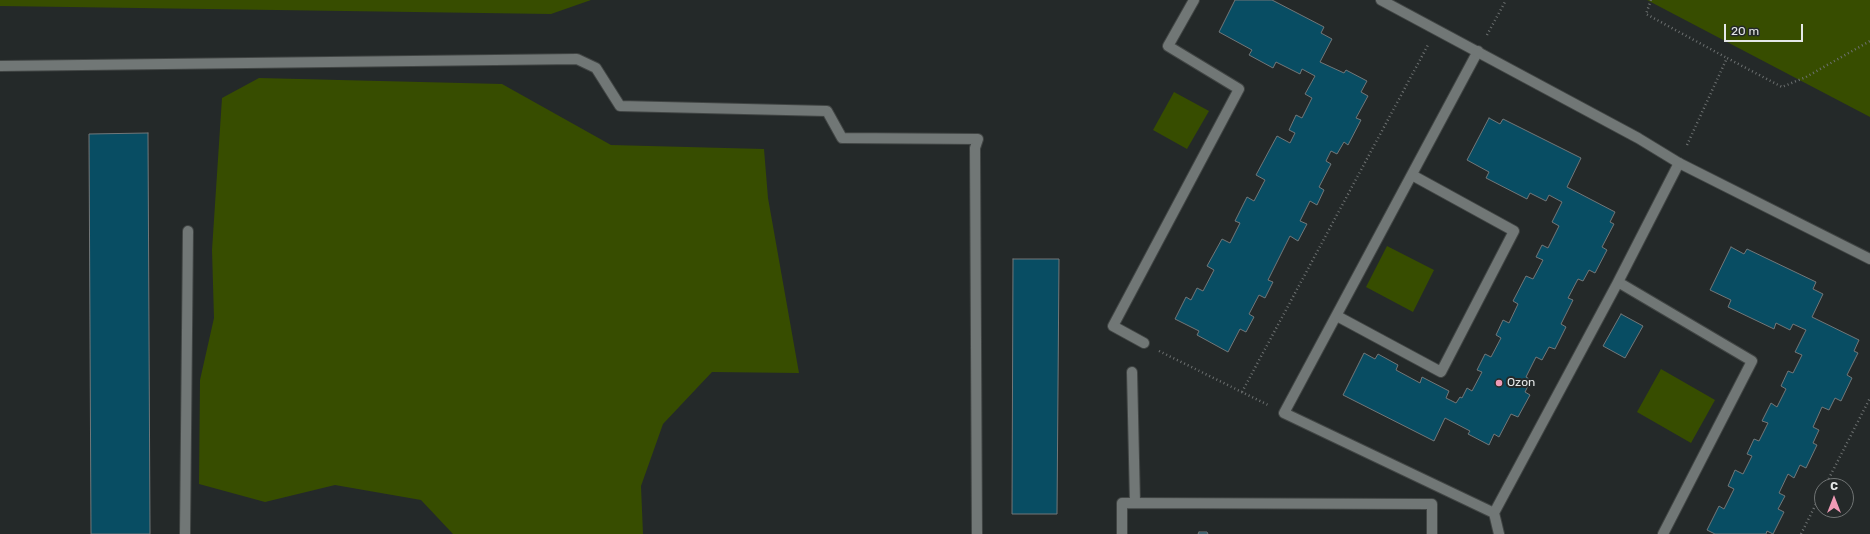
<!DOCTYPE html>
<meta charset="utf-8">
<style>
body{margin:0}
#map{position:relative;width:1870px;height:534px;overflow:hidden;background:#242929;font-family:Rubik,sans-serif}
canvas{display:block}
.north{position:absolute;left:1814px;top:478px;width:40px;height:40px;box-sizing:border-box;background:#242929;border:1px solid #717575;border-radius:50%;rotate:0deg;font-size:11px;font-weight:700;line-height:16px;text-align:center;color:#e4e7e7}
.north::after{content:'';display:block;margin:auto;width:14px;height:18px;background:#f09ab5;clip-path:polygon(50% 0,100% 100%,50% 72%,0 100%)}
.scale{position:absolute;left:1724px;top:24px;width:79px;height:18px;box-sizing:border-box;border:2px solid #e4e7e7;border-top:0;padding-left:5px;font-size:12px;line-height:14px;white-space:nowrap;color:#e4e7e7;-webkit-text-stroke:3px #242929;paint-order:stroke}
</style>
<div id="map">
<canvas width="1870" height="534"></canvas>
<div class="north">С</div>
<div class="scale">20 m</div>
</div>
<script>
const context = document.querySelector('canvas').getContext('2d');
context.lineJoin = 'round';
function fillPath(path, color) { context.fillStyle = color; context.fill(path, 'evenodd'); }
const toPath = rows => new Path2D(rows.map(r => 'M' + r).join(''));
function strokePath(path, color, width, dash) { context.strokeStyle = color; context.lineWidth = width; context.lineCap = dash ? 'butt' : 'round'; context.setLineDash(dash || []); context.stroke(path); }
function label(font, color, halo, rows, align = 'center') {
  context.font = font + ' Rubik,sans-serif'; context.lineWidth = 4; context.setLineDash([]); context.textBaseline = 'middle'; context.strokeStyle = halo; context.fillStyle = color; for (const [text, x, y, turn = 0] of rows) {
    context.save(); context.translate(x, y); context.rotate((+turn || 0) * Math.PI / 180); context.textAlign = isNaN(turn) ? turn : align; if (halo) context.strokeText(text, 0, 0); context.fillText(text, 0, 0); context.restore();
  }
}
fillPath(toPath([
 [0,0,591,0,551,14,0,6],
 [1647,0,1870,0,1870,117],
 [259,78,502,84,611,145,764,149,768,198,799,373,712,372,663,424,641,486,643,534,453,534,421,500,335,485,265,502,199,484,200,380,214,318,212,250,222,98],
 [1174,92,1209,111,1187,149,1153,130],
 [1387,246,1434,270,1413,312,1366,287],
 [1661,369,1715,400,1691,443,1637,412]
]), '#374d00');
const building = toPath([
 [1235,0,1272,0,1324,27,1321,33,1332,39,1320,62,1344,73,1346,70,1367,81,1361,92,1368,96,1356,118,1361,120,1348,145,1344,142,1337,154,1331,151,1326,161,1331,164,1319,187,1324,190,1317,205,1310,201,1300,221,1307,224,1298,241,1290,236,1268,280,1273,282,1265,298,1259,295,1249,314,1254,317,1246,332,1240,329,1228,352,1197,335,1199,331,1175,319,1186,297,1191,300,1197,288,1203,291,1214,270,1207,266,1222,239,1230,243,1240,223,1235,221,1247,197,1254,201,1265,180,1256,175,1277,136,1290,143,1295,133,1289,130,1296,115,1302,118,1312,98,1305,94,1315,76,1302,69,1300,74,1276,62,1273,68,1249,55,1252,50,1219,32,1235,0],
 [1489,118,1500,124,1503,119,1581,158,1567,187,1615,212,1610,222,1614,224,1602,247,1607,250,1595,273,1589,270,1583,281,1578,279,1568,298,1573,300,1561,324,1566,327,1555,349,1549,347,1542,360,1536,357,1526,377,1531,380,1525,392,1530,395,1518,417,1511,414,1499,437,1494,434,1489,445,1468,434,1470,431,1445,418,1434,441,1343,395,1364,353,1375,359,1378,354,1398,365,1396,370,1420,383,1422,377,1449,391,1446,398,1456,403,1460,397,1462,398,1467,388,1472,391,1482,372,1477,370,1485,354,1491,357,1501,338,1496,335,1503,320,1509,323,1518,304,1513,301,1526,276,1533,279,1543,260,1536,257,1542,245,1548,248,1559,226,1552,222,1562,202,1549,195,1546,201,1530,193,1527,199,1486,178,1489,172,1467,160,1489,118],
 [148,133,150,534,91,534,89,134,148,133],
 [1731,247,1744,254,1747,249,1816,282,1813,289,1823,294,1812,317,1859,340,1854,351,1858,353,1847,375,1852,378,1841,401,1835,398,1829,410,1822,407,1813,427,1819,430,1813,443,1817,445,1806,468,1800,465,1794,478,1788,474,1779,493,1785,496,1778,509,1784,512,1773,534,1767,531,1766,534,1715,534,1707,530,1719,506,1724,509,1734,489,1728,486,1735,470,1743,474,1752,456,1747,454,1754,439,1759,441,1768,423,1762,421,1771,403,1777,407,1786,389,1781,386,1788,371,1793,373,1802,355,1795,352,1806,330,1793,324,1790,330,1776,323,1774,329,1728,307,1731,300,1710,290,1731,247],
 [1013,259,1059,259,1057,514,1012,514,1013,259],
 [1621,314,1643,326,1625,358,1603,346,1621,314],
 [1199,532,1207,532,1208,534,1198,534,1199,532]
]);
fillPath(building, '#084d63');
strokePath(building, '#727779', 1);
const service = toPath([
 [1478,51,1284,413,1494,513],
 [0,66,577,59,596,68,620,106,827,111,842,138,978,139,975,148,977,534],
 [1337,316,1441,372,1514,231,1412,175],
 [1144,343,1113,326,1239,89,1168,46,1194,0],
 [1132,372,1135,503],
 [185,534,188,231],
 [1122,534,1122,503,1432,504,1432,534],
 [1499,534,1494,513,1618,282],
 [1663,534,1752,361,1618,282,1679,163]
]);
const minor = toPath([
 [1381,0,1638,138,1679,163,1870,259]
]);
strokePath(service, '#414544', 12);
strokePath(minor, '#414544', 12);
strokePath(toPath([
 [1651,0,1646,14,1727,58],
 [1487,35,1506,0],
 [1687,145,1727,58,1782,87,1806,77,1870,41],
 [1159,351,1268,405],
 [1242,392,1428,45],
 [1825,486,1870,398],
 [1801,534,1822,492]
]), '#6d7171', 2.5, [1, 3]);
strokePath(service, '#717776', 10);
strokePath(minor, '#717776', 10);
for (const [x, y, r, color] of [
 [1499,383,4,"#f09ab5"]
]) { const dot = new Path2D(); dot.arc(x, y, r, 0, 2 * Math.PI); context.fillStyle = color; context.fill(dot); strokePath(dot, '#242929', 1.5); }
label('12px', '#e4e7e7', '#242929', [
 ["Ozon",1507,383]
], 'left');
</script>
